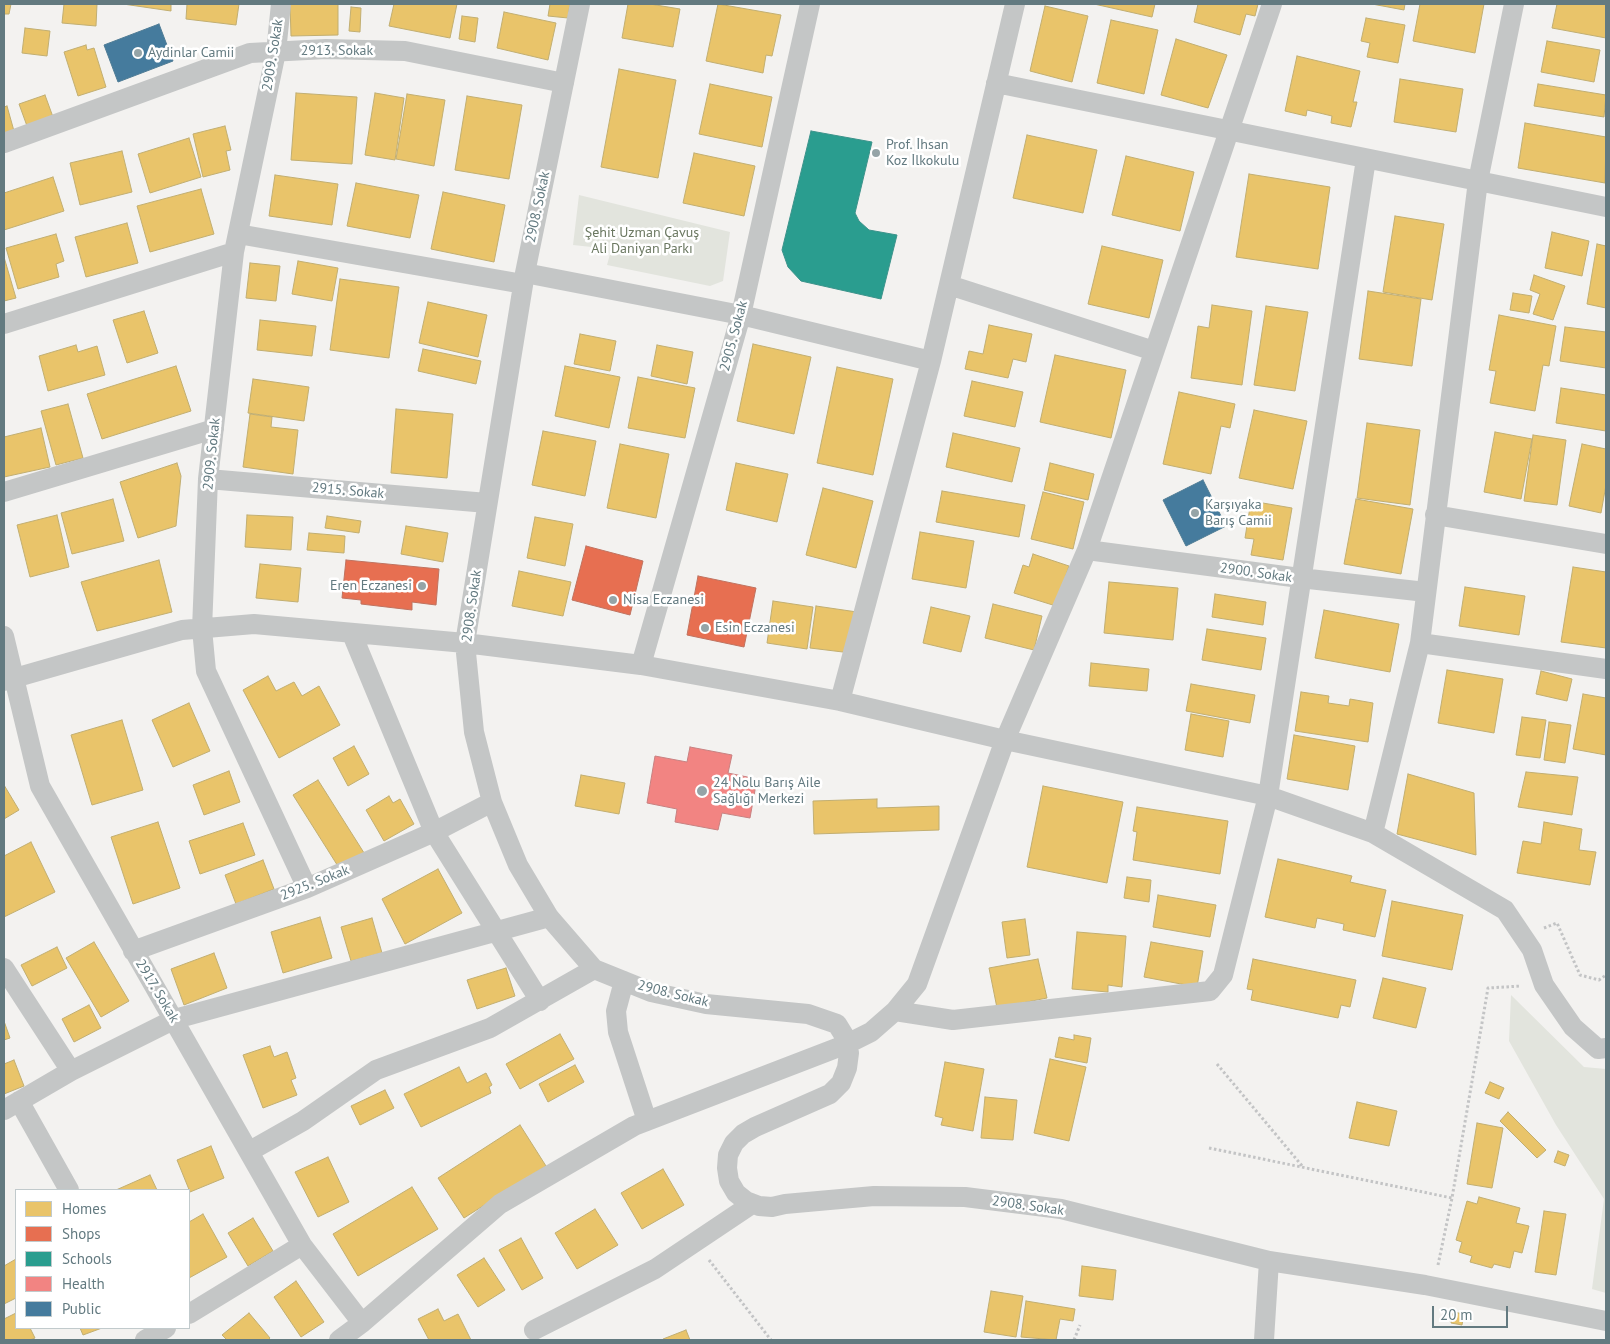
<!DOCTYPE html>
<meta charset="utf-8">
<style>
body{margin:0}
#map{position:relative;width:1610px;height:1344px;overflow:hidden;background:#f3f2f0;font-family:"PT Sans",sans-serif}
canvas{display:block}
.frame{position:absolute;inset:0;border:5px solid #637a80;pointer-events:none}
.legend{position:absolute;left:15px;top:1189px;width:175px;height:140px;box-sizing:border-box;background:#fff;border:1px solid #c1cacc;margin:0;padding:6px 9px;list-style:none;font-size:15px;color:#637a80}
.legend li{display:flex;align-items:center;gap:10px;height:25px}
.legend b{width:25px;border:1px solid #c1cacc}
.scale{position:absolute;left:1432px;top:1306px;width:76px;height:22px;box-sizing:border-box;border:2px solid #637a80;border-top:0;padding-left:6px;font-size:15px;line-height:18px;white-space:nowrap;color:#637a80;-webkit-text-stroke:4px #fff;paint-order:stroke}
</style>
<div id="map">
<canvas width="1610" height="1344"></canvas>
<div class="frame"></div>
<ul class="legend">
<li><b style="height:14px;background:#e9c46a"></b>Homes</li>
<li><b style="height:14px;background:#e76f51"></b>Shops</li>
<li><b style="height:14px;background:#2a9d8f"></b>Schools</li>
<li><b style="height:14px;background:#f28482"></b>Health</li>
<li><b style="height:14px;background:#457b9d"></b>Public</li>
</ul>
<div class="scale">20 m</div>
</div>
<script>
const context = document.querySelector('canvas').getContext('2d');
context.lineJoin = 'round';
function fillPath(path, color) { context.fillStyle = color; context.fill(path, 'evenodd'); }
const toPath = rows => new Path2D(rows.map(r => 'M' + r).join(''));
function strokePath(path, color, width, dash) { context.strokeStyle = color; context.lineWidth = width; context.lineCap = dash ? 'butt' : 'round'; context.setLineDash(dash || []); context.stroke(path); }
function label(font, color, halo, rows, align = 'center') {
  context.font = font + ' "PT Sans",sans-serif'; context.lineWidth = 5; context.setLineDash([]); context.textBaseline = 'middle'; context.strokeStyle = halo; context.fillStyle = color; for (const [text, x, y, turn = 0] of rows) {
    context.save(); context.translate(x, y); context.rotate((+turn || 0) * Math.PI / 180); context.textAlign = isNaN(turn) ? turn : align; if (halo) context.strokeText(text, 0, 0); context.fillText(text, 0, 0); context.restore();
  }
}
fillPath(toPath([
 [579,195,730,232,723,281,710,286,607,265,610,254,601,248,573,245],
 [1511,995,1584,1067,1606,1069,1606,1293,1592,1289,1604,1199,1556,1125,1509,1041]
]), '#e2e4dd');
const homes = toPath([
 [4,4,11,4,9,14,4,14,4,4],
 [64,4,97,4,96,26,62,23,64,4],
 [123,4,171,4,171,11,123,4],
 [187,4,239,4,236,25,186,19,187,4],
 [290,4,338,4,338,35,291,36,290,4],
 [394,4,457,4,450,38,389,26,394,4],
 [550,4,570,4,568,18,548,16,550,4],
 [628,4,650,4,680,9,673,47,622,38,628,4],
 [718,4,781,15,772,56,766,55,763,73,706,61,718,4],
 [1094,4,1155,4,1152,17,1094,4],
 [1198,4,1258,4,1255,16,1246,14,1240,35,1194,22,1198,4],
 [1372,4,1405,4,1404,10,1372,4],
 [1420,4,1484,4,1475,53,1413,41,1420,4],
 [1557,4,1606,4,1606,38,1552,28,1557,4],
 [1045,6,1088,16,1072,82,1030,71,1045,6],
 [351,7,361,8,360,32,349,31,351,7],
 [504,12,556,23,548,60,497,48,504,12],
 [462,16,478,18,475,42,459,39,462,16],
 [1366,18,1405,25,1398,63,1367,57,1370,43,1361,41,1366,18],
 [1111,20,1158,30,1144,94,1097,83,1111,20],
 [25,28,50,31,47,56,22,53,25,28],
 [1176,39,1227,55,1208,108,1161,95,1176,39],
 [1547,41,1600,50,1594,82,1541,72,1547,41],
 [86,45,87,50,94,48,106,87,78,96,64,52,86,45],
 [1297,56,1360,71,1353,102,1357,102,1351,127,1331,123,1332,116,1307,110,1306,116,1285,111,1297,56],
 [619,69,676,80,658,178,601,167,619,69],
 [1400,79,1463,89,1456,132,1394,122,1400,79],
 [710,84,772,97,762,147,699,134,710,84],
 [1538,84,1606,95,1604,117,1534,106,1538,84],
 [296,93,357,97,352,164,291,160,296,93],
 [375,93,404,98,395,160,365,155,375,93],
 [407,94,445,100,434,166,396,159,407,94],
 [45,95,53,117,27,126,19,104,45,95],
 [467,96,522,105,509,179,455,170,467,96],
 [7,106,14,131,4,133,4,107,7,106],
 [1525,123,1606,137,1605,183,1518,168,1525,123],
 [225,126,231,150,226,151,230,170,203,177,193,134,225,126],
 [1027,135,1097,150,1083,213,1013,198,1027,135],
 [189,138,201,177,150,193,138,154,189,138],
 [122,151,132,192,80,205,70,163,122,151],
 [694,153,755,166,744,216,683,203,694,153],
 [1126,156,1194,172,1180,231,1112,215,1126,156],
 [1249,174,1330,187,1318,269,1236,257,1249,174],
 [275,175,338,184,332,225,269,216,275,175],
 [53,177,64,211,4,230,4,193,53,177],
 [356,183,419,195,410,238,347,226,356,183],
 [201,189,214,234,150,252,137,206,201,189],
 [443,192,505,205,494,262,431,249,443,192],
 [1395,216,1444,224,1432,300,1383,292,1395,216],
 [127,223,138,263,86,277,75,237,127,223],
 [1552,232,1589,241,1582,276,1545,268,1552,232],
 [56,234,64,261,56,264,59,277,18,289,6,248,56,234],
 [1597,244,1606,246,1606,308,1587,304,1597,244],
 [1102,246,1163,260,1149,318,1088,304,1102,246],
 [4,257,16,298,4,301,4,257],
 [298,261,338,268,332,301,292,294,298,261],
 [250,263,280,266,276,301,246,298,250,263],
 [1534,275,1565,286,1553,320,1533,314,1540,294,1530,290,1534,275],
 [340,279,399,287,389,358,330,350,340,279],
 [1368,291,1421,299,1412,366,1359,359,1368,291],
 [1513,293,1532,296,1529,313,1510,310,1513,293],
 [428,302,487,315,478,357,419,343,428,302],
 [1212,305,1252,311,1242,385,1191,378,1198,326,1209,328,1212,305],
 [1266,306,1308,312,1295,391,1254,385,1266,306],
 [144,311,158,353,127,363,113,320,144,311],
 [1499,315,1556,326,1549,366,1543,365,1535,411,1490,403,1496,371,1489,370,1499,315],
 [260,320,316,326,312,356,257,350,260,320],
 [989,325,1032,334,1026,362,1013,359,1008,378,965,369,969,351,983,354,989,325],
 [1565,327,1606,332,1606,368,1560,361,1565,327],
 [580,334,616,341,610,371,574,364,580,334],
 [753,344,811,357,794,434,737,421,753,344],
 [76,345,78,352,97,346,105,375,48,391,39,356,76,345],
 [657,345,693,352,687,384,651,376,657,345],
 [423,349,481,361,476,384,418,371,423,349],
 [1055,355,1126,370,1111,438,1040,422,1055,355],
 [176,366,191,411,102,439,87,394,176,366],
 [565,366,620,377,609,428,555,416,565,366],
 [837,367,893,379,873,475,817,463,837,367],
 [638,377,695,388,685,438,628,428,638,377],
 [253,379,309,387,304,421,248,413,253,379],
 [972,381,1023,392,1015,427,964,416,972,381],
 [1561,388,1606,395,1606,431,1556,423,1561,388],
 [1179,392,1235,404,1230,428,1221,426,1211,474,1163,464,1179,392],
 [68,404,83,458,56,465,41,411,68,404],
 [396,409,453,414,447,478,391,473,396,409],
 [1254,410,1307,421,1293,489,1239,478,1254,410],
 [250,414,272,417,271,427,298,430,293,474,243,467,250,414],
 [1367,423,1420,430,1410,505,1357,498,1367,423],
 [41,428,50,467,4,477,4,437,41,428],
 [543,431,596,441,585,496,532,485,543,431],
 [1495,432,1532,439,1521,499,1484,492,1495,432],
 [953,433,1020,448,1012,482,946,467,953,433],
 [1533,435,1566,440,1557,505,1524,501,1533,435],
 [620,444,669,454,656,518,607,508,620,444],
 [1582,444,1606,449,1606,485,1601,513,1569,506,1582,444],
 [177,463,181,476,176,526,138,538,120,482,177,463],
 [736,463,788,474,777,522,726,510,736,463],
 [1050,463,1094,474,1088,500,1044,490,1050,463],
 [823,488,873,501,856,568,806,555,823,488],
 [942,491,1025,505,1019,537,936,522,942,491],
 [1043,492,1084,502,1073,549,1031,539,1043,492],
 [113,499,124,541,72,554,61,513,113,499],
 [1356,499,1413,509,1401,574,1344,564,1356,499],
 [1251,501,1292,508,1283,560,1251,555,1254,539,1245,538,1251,501],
 [57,515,69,567,30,577,17,525,57,515],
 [247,515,293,517,291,550,245,547,247,515],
 [327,516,361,521,359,533,325,528,327,516],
 [535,517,573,524,565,566,527,558,535,517],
 [406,526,448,533,443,562,401,554,406,526],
 [920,532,974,541,966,588,912,579,920,532],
 [309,533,345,536,344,553,307,550,309,533],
 [1033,554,1069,566,1056,606,1014,593,1023,565,1029,567,1033,554],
 [159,560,172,612,97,631,81,582,159,560],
 [260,564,301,568,298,602,256,598,260,564],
 [1573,567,1606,572,1606,648,1561,642,1573,567],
 [519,571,571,582,563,616,512,606,519,571],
 [1109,582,1178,588,1173,640,1104,633,1109,582],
 [1465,587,1525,596,1519,635,1459,626,1465,587],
 [1215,594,1266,602,1263,625,1212,617,1215,594],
 [773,601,813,607,807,649,767,643,773,601],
 [993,604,1042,616,1034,650,985,638,993,604],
 [816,606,857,612,851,653,810,648,816,606],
 [931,607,970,616,961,652,923,643,931,607],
 [1324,610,1399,624,1390,672,1315,658,1324,610],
 [1207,629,1266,638,1261,670,1202,660,1207,629],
 [1091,663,1149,669,1147,691,1089,686,1091,663],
 [1447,670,1503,679,1494,733,1438,723,1447,670],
 [1541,671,1572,679,1567,701,1536,694,1541,671],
 [268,676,276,691,294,682,302,696,319,686,340,725,279,758,243,690,268,676],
 [1191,684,1255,695,1250,723,1186,711,1191,684],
 [1301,692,1329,696,1328,703,1349,706,1350,699,1373,703,1368,742,1295,731,1301,692],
 [1583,694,1606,698,1606,755,1573,749,1583,694],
 [189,703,210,751,173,767,152,720,189,703],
 [1191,714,1229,721,1223,757,1185,750,1191,714],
 [1522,717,1546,720,1540,758,1516,755,1522,717],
 [122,720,143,790,92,805,71,735,122,720],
 [1549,722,1571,725,1565,763,1544,760,1549,722],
 [1294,735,1355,746,1348,790,1287,779,1294,735],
 [354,746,369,774,348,786,333,758,354,746],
 [229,771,240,802,204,815,193,785,229,771],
 [1526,772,1578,777,1572,815,1518,807,1526,772],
 [1408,774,1474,793,1476,855,1397,834,1408,774],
 [581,775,625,783,619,814,575,806,581,775],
 [318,780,366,856,341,871,293,795,318,780],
 [4,785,19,810,4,819,4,785],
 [1043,786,1123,802,1107,883,1027,867,1043,786],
 [389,796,393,803,400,799,414,824,384,841,366,810,389,796],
 [877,799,877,808,939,806,939,830,814,834,813,801,877,799],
 [1137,807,1228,821,1220,874,1133,860,1137,832,1133,831,1137,807],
 [158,822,180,888,133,904,111,837,158,822],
 [1544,822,1582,829,1579,850,1596,852,1590,885,1517,873,1523,841,1541,844,1544,822],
 [243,823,255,855,200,874,189,841,243,823],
 [31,842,55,892,4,917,4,856,31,842],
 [1278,859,1352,876,1350,882,1386,890,1375,937,1343,930,1344,924,1317,918,1315,928,1265,917,1278,859],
 [263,860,274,889,236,904,225,875,263,860],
 [438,869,462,913,405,944,382,899,438,869],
 [1127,877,1151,880,1149,902,1124,898,1127,877],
 [1158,895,1216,905,1210,937,1153,927,1158,895],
 [1392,901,1463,915,1452,970,1382,956,1392,901],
 [320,917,332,958,283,973,271,932,320,917],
 [372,918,382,953,351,961,341,927,372,918],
 [1025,919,1030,955,1007,958,1002,922,1025,919],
 [1077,932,1126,936,1122,987,1108,985,1108,992,1072,989,1077,932],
 [94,942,129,1001,101,1017,66,958,94,942],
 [1151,942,1203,951,1197,987,1144,977,1151,942],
 [57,947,67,968,32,986,21,965,57,947],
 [214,953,227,988,184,1005,171,969,214,953],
 [1038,959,1047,998,997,1008,989,968,1038,959],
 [1253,959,1356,980,1350,1007,1341,1005,1338,1018,1251,1000,1253,990,1247,989,1253,959],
 [506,968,515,996,477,1009,467,980,506,968],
 [1383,978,1426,988,1416,1028,1373,1018,1383,978],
 [89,1005,101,1028,74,1042,62,1019,89,1005],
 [4,1021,10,1038,4,1040,4,1021],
 [560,1034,574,1059,520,1089,506,1064,560,1034],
 [1074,1035,1091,1038,1087,1063,1055,1057,1059,1037,1074,1040,1074,1035],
 [270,1046,274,1057,287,1052,296,1078,291,1080,297,1095,263,1108,243,1055,270,1046],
 [1050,1059,1086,1067,1069,1141,1034,1133,1050,1059],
 [14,1060,24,1086,4,1094,4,1064,14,1060],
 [945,1062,984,1069,973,1131,941,1125,943,1118,935,1116,945,1062],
 [575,1065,584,1082,548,1102,539,1084,575,1065],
 [459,1067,467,1083,486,1073,492,1085,489,1087,491,1093,421,1127,404,1094,459,1067],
 [1490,1082,1504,1088,1499,1099,1485,1093,1490,1082],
 [385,1090,394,1108,360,1125,351,1106,385,1090],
 [985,1097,1017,1100,1013,1140,981,1138,985,1097],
 [1357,1102,1397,1111,1389,1146,1349,1138,1357,1102],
 [1508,1112,1546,1150,1537,1158,1500,1121,1508,1112],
 [1477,1123,1503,1128,1492,1188,1467,1184,1477,1123],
 [520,1125,546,1166,464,1218,438,1178,520,1125],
 [211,1146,224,1178,190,1192,177,1160,211,1146],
 [1558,1151,1569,1155,1565,1166,1554,1162,1558,1151],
 [328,1157,349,1202,318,1217,295,1172,328,1157],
 [663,1169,684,1205,642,1229,621,1193,663,1169],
 [150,1175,157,1190,116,1190,150,1175],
 [412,1187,438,1229,358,1276,333,1234,412,1187],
 [1479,1197,1520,1208,1516,1223,1529,1226,1522,1253,1514,1251,1510,1268,1494,1264,1492,1268,1470,1262,1472,1256,1459,1252,1462,1242,1456,1240,1467,1201,1477,1204,1479,1197],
 [595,1209,618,1245,577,1269,555,1233,595,1209],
 [1544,1211,1566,1214,1556,1275,1535,1272,1544,1211],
 [203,1214,227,1257,189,1278,189,1222,203,1214],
 [253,1218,273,1251,248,1266,228,1233,253,1218],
 [521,1238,543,1278,522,1290,499,1250,521,1238],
 [484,1258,505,1290,478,1307,457,1275,484,1258],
 [16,1259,16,1298,4,1304,4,1266,16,1259],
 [1082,1266,1116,1270,1113,1300,1079,1296,1082,1266],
 [296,1281,324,1322,301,1337,274,1297,296,1281],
 [991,1291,1023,1296,1016,1337,984,1332,991,1291],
 [1026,1301,1075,1309,1073,1321,1060,1319,1056,1340,1021,1337,1026,1301],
 [438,1309,444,1321,458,1314,471,1340,429,1340,418,1319,438,1309],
 [1453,1312,1464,1314,1462,1325,1451,1323,1453,1312],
 [16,1313,16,1328,30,1328,35,1338,30,1340,4,1340,4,1319,16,1313],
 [249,1313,270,1338,268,1340,227,1340,222,1335,249,1313],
 [80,1328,102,1328,83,1335,80,1328],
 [686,1330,690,1340,663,1340,663,1339,686,1330]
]);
fillPath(homes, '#e9c46a');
strokePath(homes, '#c1ae71', 1);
const shops = toPath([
 [586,546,643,561,630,615,572,600,586,546],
 [346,560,439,569,436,605,412,602,412,610,361,604,361,600,342,598,346,560],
 [698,576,756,588,744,647,687,635,698,576]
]);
fillPath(shops, '#e76f51');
strokePath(shops, '#bf725f', 1);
const schools = toPath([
 [811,131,872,142,855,213,859,221,869,230,897,235,881,299,801,281,788,267,782,250,811,131]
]);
fillPath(schools, '#2a9d8f');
strokePath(schools, '#3b928a', 1);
const health = toPath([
 [690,747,732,755,728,773,757,779,750,818,722,813,718,830,675,822,677,809,647,803,655,756,687,762,690,747]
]);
fillPath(health, '#f28482');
strokePath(health, '#c78181', 1);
const public = toPath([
 [159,24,173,61,118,82,104,45,159,24],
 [1203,480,1226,526,1186,546,1163,500,1203,480]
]);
fillPath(public, '#457b9d');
strokePath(public, '#4e7b94', 1);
strokePath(toPath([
 [1544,928,1557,923,1580,975,1599,980,1606,975],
 [1217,1064,1303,1167],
 [1209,1148,1452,1198],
 [709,1260,771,1340],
 [1438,1265,1452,1198,1488,988,1521,986],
 [1074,1340,1080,1325]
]), '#c3c4c5', 3, [2.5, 2.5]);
strokePath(toPath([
 [281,4,276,52,234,252,208,479,202,629,206,671,307,888],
 [580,4,525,273,465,643,474,732,492,802,518,865,549,917,594,969,651,992,706,1004,808,1014,837,1024,845,1037,849,1053,847,1068,841,1083,830,1094,755,1127,743,1134,734,1143,728,1155,727,1168,729,1181,736,1193,746,1201,759,1206,772,1207,785,1204,874,1196,965,1197,1061,1209,1269,1261,1264,1340],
 [996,83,1606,207],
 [4,143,250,53,326,49,405,51,564,83],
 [238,234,523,284],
 [525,273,741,315,931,361],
 [949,285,1154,351],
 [4,324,234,252],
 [208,479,487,503],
 [4,492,214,429],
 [1435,515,1606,544],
 [1087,550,1300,578,1426,592],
 [352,634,434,832,540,1001],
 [4,636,40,786,302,1245,362,1323],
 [1420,643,1606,669],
 [641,665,741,315,810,4],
 [4,681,182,630,254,624,465,643,641,665,840,701,1005,740,1268,796,1373,833,1505,910,1532,950,1544,985,1573,1027,1598,1049,1606,1048],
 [840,701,931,361,1015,4],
 [1373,833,1420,643,1478,181,1514,4],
 [133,951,307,888,434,832,492,802],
 [4,968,71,1071],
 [624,981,616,1011,618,1032,647,1121],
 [895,1011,953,1020,1210,991,1223,975,1268,796,1366,159],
 [19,1101,69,1190],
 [4,1110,71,1071,175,1019,549,917],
 [250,1151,303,1121,376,1070,490,1028,594,969],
 [1269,1261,1425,1285,1606,1321],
 [189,1314,302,1245],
 [534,1330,655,1269,752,1204],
 [145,1340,166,1328],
 [339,1340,362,1323,500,1204,634,1126,847,1044,871,1032,895,1011,917,984,1005,740,1087,550,1272,4]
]), '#c4c6c6', 20);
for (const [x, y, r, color] of [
 [138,53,5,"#95a4a7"],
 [876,153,5,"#95a4a7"],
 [1195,513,5,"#95a4a7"],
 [422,586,5,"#95a4a7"],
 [613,600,5,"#95a4a7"],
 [705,628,5,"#95a4a7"],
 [702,791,6,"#95a4a7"]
]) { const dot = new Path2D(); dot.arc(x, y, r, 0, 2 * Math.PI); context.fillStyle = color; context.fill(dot); strokePath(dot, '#fff', 2); }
label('14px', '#637a80', '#fff', [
 ["2913. Sokak",337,51],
 ["2909. Sokak",273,55,-81],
 ["2908. Sokak",538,207,-78],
 ["2905. Sokak",734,336,-75],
 ["2909. Sokak",212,454,-84],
 ["2915. Sokak",348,491,5],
 ["2900. Sokak",1256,573,8],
 ["2908. Sokak",472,606,-82],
 ["2925. Sokak",315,883,-22],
 ["2917. Sokak",157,991,59],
 ["2908. Sokak",673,994,14],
 ["2908. Sokak",1028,1206,8]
]);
label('14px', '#637a80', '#fff', [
 ["Aydinlar Camii",148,53],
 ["Prof. İhsan",886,145],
 ["Koz İlkokulu",886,161],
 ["Karşıyaka",1205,505],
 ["Barış Camii",1205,521],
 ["Eren Eczanesi",412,586,"right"],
 ["Nisa Eczanesi",623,600],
 ["Esin Eczanesi",715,628],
 ["24 Nolu Barış Aile",713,783],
 ["Sağlığı Merkezi",713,799]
], 'left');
label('14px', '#6b7861', '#fff', [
 ["Şehit Uzman Çavuş",642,233],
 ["Ali Daniyan Parkı",642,249]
]);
</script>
